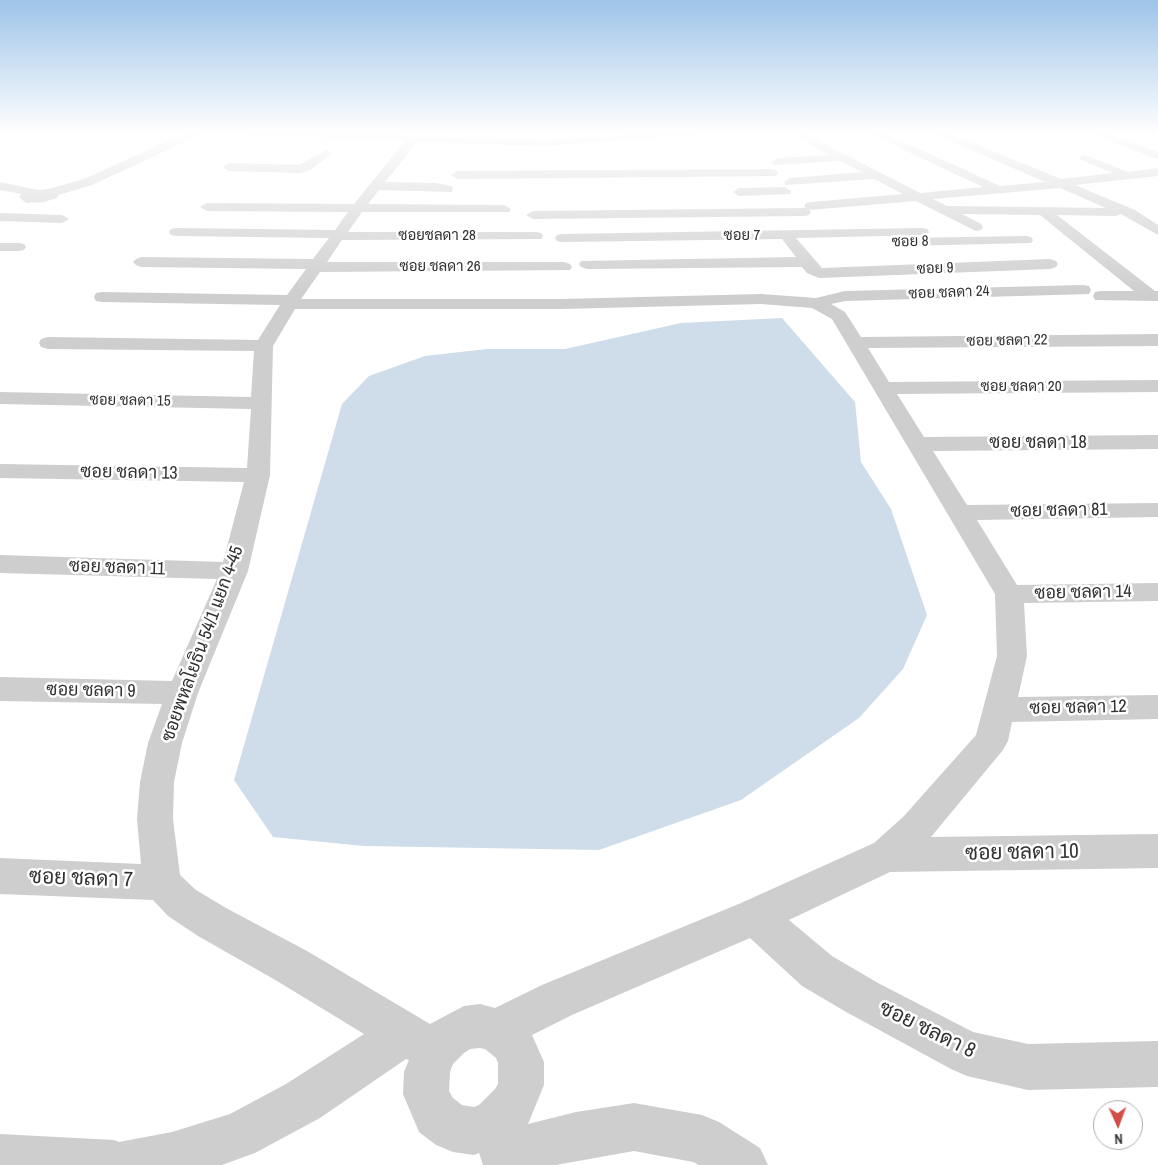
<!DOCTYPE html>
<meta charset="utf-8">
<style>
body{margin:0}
#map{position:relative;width:1158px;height:1165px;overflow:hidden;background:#fff;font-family:"Archivo Narrow",sans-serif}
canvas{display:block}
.north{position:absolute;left:1093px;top:1100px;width:50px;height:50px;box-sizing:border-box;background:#fff;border:1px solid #adadad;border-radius:50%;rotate:178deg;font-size:14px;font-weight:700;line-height:20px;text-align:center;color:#313131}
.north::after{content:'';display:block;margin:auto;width:18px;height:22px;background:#d44c47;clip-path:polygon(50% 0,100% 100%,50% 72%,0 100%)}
</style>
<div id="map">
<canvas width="1158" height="1165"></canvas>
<div class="north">N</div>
</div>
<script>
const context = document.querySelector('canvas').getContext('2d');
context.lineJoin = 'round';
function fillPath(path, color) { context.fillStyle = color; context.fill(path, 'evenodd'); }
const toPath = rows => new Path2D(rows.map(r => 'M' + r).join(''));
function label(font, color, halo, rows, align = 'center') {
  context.font = font + ' "Archivo Narrow",Sarabun,sans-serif'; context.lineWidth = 5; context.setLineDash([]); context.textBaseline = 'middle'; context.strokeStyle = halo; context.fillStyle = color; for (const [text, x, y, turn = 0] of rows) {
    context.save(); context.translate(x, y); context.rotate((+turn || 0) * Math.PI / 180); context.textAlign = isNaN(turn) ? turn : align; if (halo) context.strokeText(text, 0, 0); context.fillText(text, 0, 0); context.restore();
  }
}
fillPath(toPath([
 [782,318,855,402,861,462,891,509,927,615,903,669,859,718,741,800,599,850,364,846,273,837,234,780,342,404,369,376,425,356,487,349,565,349,681,323]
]), '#cfddea');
fillPath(toPath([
 [191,132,206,132,92,185,58,195,57,198,44,202,26,203,19,197,22,194,0,190,0,182,39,190,48,189,84,179,178,136,191,132],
 [232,132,317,132,544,140,660,132,706,132,701,135,544,146,417,142,385,182,435,183,452,186,453,189,452,192,379,190,368,204,504,205,511,209,509,212,362,212,348,232,536,232,541,233,543,236,541,239,342,240,327,262,564,262,570,264,572,267,570,270,320,272,301,299,561,299,761,294,816,298,845,291,1083,285,1089,286,1091,290,1089,294,845,301,831,304,845,312,861,337,1158,334,1158,346,868,348,889,382,1158,380,1158,392,897,394,924,437,1158,435,1158,449,933,451,967,505,1158,503,1158,517,977,520,1017,585,1158,583,1158,601,1024,603,1027,656,1018,697,1158,695,1158,719,1012,722,1008,741,1003,750,931,837,1158,834,1158,868,890,872,789,920,832,956,878,983,973,1032,1028,1044,1158,1041,1158,1087,1028,1090,967,1076,951,1069,848,1013,802,986,750,938,572,1015,532,1035,544,1062,544,1085,528,1124,576,1112,634,1103,702,1115,719,1122,760,1148,768,1165,699,1165,693,1162,634,1151,556,1165,483,1165,479,1153,474,1155,453,1152,436,1145,419,1132,403,1094,404,1072,409,1060,406,1059,320,1118,255,1153,222,1165,0,1165,0,1134,114,1140,119,1142,172,1132,230,1114,286,1084,364,1034,277,981,198,936,168,916,153,900,0,894,0,858,141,864,137,819,140,782,148,743,162,704,0,701,0,677,172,681,217,579,0,573,0,555,223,562,244,482,0,478,0,464,247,468,251,409,0,404,0,392,251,397,254,351,48,349,41,347,39,343,41,339,48,337,258,340,280,305,102,302,96,301,94,297,96,293,102,292,287,295,306,269,141,267,136,265,133,262,136,259,141,257,313,259,329,238,176,236,171,235,169,232,171,229,176,228,335,230,348,212,207,211,200,207,207,203,354,204,405,141,237,135,232,132],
 [761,304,812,308,832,319,995,594,997,656,976,735,904,816,874,843,741,903,542,985,495,1008,480,1004,464,1006,430,1024,307,951,226,908,196,890,180,875,173,819,174,782,182,743,198,693,248,571,270,475,273,346,295,309,561,309,761,304],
 [480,1048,485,1049,496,1058,498,1063,498,1084,495,1089,479,1105,474,1107,462,1105,453,1098,449,1091,450,1072,453,1064,464,1053,470,1049,480,1048],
 [789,132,801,132,920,193,983,187,870,134,869,132,882,132,1000,186,1045,182,934,134,933,132,946,132,1061,179,1113,173,1081,160,1079,158,1081,156,1085,155,1128,172,1158,168,1158,176,1075,185,1135,210,1158,225,1158,235,1121,214,1116,216,1057,215,1155,291,1158,291,1158,301,1095,300,1093,296,1095,292,1101,291,1134,291,1040,215,962,214,981,224,983,227,981,230,976,231,916,201,809,210,811,212,809,215,804,216,533,219,526,215,533,211,806,208,804,206,806,203,811,202,903,194,874,179,786,185,784,182,790,178,862,172,840,161,774,165,772,162,778,158,829,155,789,132],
 [1060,188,1106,208,947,206,933,199,1060,188],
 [1089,132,1103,132,1158,152,1158,159,1090,134,1089,132],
 [326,150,332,153,330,155,310,170,300,173,229,171,223,167,229,163,299,165,326,150],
 [772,169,776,170,778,173,776,176,457,179,451,175,457,171,772,169],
 [785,187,791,191,790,194,739,196,733,192,739,188,785,187],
 [0,213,62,215,69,219,62,223,0,221,0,213],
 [922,228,927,229,929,232,927,235,796,238,822,268,1050,259,1056,261,1058,264,1056,267,1050,269,819,278,807,273,802,267,587,269,581,267,579,264,581,261,796,257,782,239,562,242,557,241,555,238,557,235,562,234,922,228],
 [1026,236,1031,237,1033,240,1031,243,902,246,897,245,895,242,897,239,902,238,1026,236],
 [0,243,19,243,24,244,26,247,24,250,19,251,0,251,0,243]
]), '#cecece');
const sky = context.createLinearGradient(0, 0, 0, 295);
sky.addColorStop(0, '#9ec4e9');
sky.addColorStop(0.45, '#fff');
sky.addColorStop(1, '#ffffff00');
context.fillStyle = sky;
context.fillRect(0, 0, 1158, 295);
label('15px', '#313131', '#fff', [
 ["ซอยชลดา 28",437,236],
 ["ซอย 7",742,236],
 ["ซอย 8",910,242,-1],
 ["ซอย ชลดา 26",440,267],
 ["ซอย 9",935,269,-2],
 ["ซอย ชลดา 24",949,293,-2],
 ["ซอย ชลดา 22",1007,341,-1],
 ["ซอย ชลดา 20",1021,387],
 ["ซอย ชลดา 15",130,401,1]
]);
label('18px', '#313131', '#fff', [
 ["ซอย ชลดา 18",1038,443],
 ["ซอย ชลดา 13",129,473,1],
 ["ซอย ชลดา 81",1059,511,-1],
 ["ซอย ชลดา 11",117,568,2],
 ["ซอย ชลดา 14",1083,593,-1],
 ["ซอยพหลโยธิน 54/1 แยก 4-45",203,644,-70],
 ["ซอย ชลดา 9",91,691,1],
 ["ซอย ชลดา 12",1078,708,-1]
]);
label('21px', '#313131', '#fff', [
 ["ซอย ชลดา 10",1022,853,-1],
 ["ซอย ชลดา 7",81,879,2],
 ["ซอย ชลดา 8",927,1030,26]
]);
</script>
